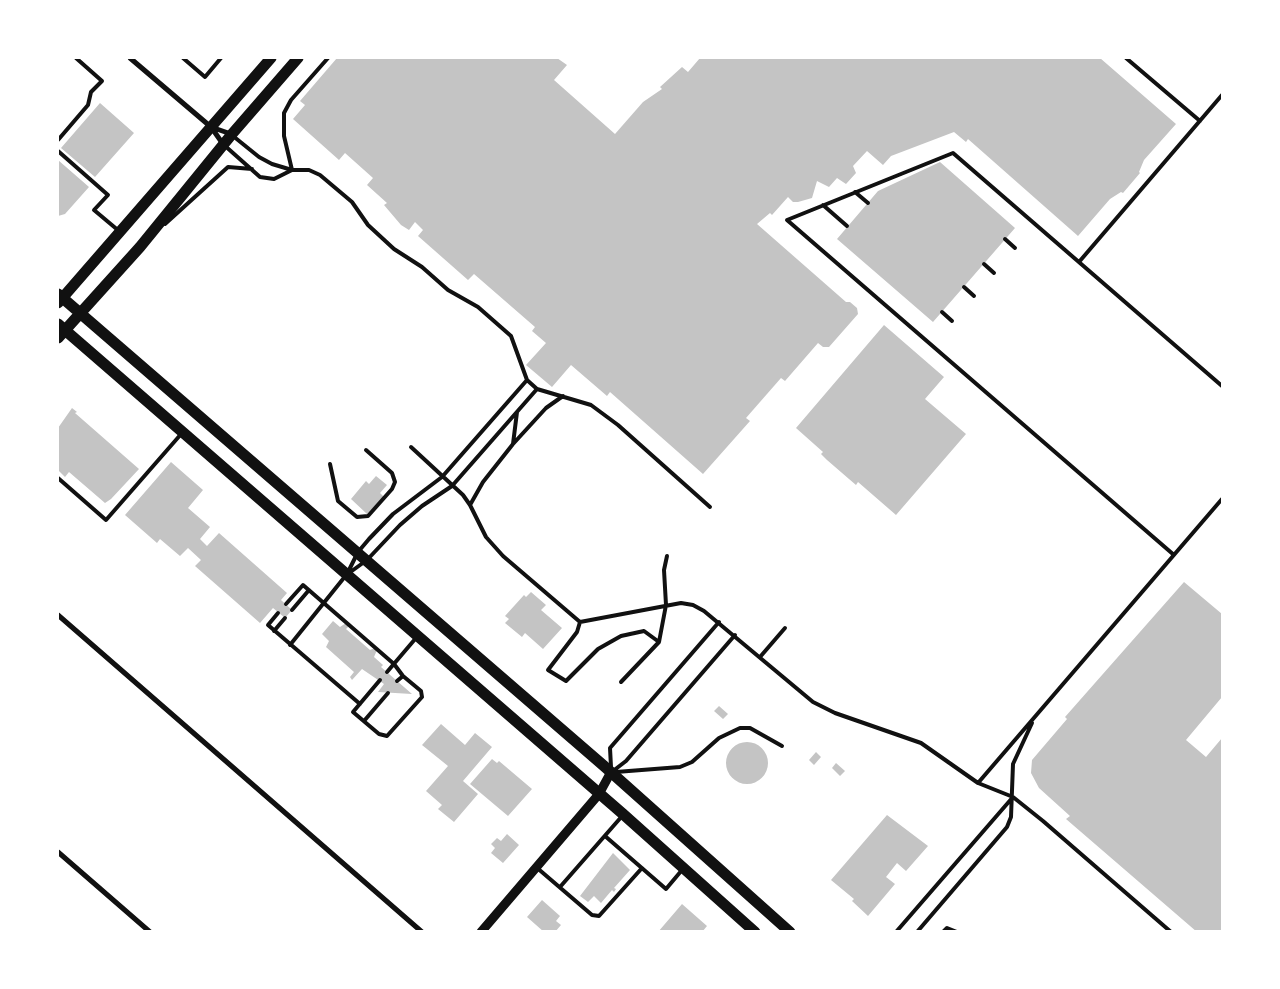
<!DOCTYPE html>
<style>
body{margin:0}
#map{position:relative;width:1280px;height:989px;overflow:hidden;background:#fff;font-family:"Alegreya Sans",sans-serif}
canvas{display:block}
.frame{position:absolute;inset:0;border:59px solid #fff;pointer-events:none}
</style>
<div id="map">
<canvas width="1280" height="989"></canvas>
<div class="frame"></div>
</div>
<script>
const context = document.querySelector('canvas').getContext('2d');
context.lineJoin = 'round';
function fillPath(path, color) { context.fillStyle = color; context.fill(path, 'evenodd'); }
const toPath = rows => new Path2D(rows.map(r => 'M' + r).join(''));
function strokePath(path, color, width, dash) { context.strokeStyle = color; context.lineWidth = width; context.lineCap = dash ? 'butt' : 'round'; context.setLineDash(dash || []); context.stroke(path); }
fillPath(toPath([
 [337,58,557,58,567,65,554,80,615,134,643,102,662,89,660,87,682,67,688,72,700,58,1100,58,1176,124,1144,160,1139,172,1140,173,1123,193,1121,192,1110,199,1078,236,968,139,966,142,954,132,891,156,883,165,867,151,853,166,856,173,846,184,837,178,829,187,817,181,812,198,798,202,793,202,788,197,772,215,770,213,757,224,846,302,850,302,857,308,858,314,829,347,823,347,818,343,785,381,781,378,746,418,750,421,703,474,610,392,607,396,571,365,552,387,526,365,546,343,532,331,535,327,474,274,468,280,418,236,423,230,415,222,409,230,401,225,384,205,387,203,367,185,373,178,345,153,339,160,293,119,305,105,300,101],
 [100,103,134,133,95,177,61,148],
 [58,160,89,187,65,214,58,216],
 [940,162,1015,228,933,322,837,239,878,191],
 [884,325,944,377,925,399,966,434,896,515,858,482,856,485,849,479,827,460,821,454,823,452,796,428],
 [72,408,77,412,75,413,139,469,111,499,105,503,69,472,65,477,58,470,58,428],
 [171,462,203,490,188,508,210,527,200,539,207,546,219,533,287,593,281,600,292,610,285,618,273,608,260,623,195,566,201,560,188,548,180,556,160,539,157,543,125,515],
 [376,476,387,485,380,493,384,497,367,514,351,499,366,481,369,484],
 [1184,582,1222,614,1222,697,1186,740,1206,757,1222,738,1222,932,1197,932,1066,819,1070,816,1039,788,1031,773,1032,760,1067,719,1065,717],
 [531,592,546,605,541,610,562,628,543,649,525,633,522,637,505,623,509,619,505,616,524,595,526,597],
 [333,621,340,627,346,623,349,626,346,629,370,650,375,648,377,650,374,657,383,665,381,667,412,694,378,692,384,684,362,669,352,680,350,677,354,672,326,647,329,641,322,634],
 [719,706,728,714,723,719,714,711],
 [441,724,465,745,475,733,492,747,463,781,478,794,454,822,438,809,442,805,426,791,448,766,422,745],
 '726 763a21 21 0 1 1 42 0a21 21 0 1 1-42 0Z',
 [816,752,821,757,814,765,809,760],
 [492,759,497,763,499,761,532,789,508,816,470,784],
 [836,763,845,771,840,776,832,768],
 [887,815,928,846,906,871,897,863,886,877,895,884,868,916,852,901,854,899,831,880],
 [507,834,519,845,503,863,491,853,495,848,491,844,497,838,501,841],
 [613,853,630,870,614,888,616,889,614,892,612,890,601,903,594,896,588,902,580,896],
 [542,900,560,916,556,921,561,925,555,932,544,932,527,917],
 [682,904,707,926,702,932,658,932]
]), '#c4c4c4');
strokePath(toPath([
 [183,58,205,77,221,58],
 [1126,58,1200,121],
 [233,136,259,157,272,164,292,170,309,170,320,175,352,202,368,225,394,249,422,267,448,290,478,307,511,336,527,380,537,389,591,405,618,425,710,507],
 [58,140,88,105,91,92,102,81,76,58],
 [224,145,260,177,274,179,292,170],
 [58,151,108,195,94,210,119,231],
 [292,170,284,136,284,113,291,100,328,58],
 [855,192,868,203],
 [823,205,847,226],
 [165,224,228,167,252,169],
 [1005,239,1015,248],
 [1079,262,1222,95],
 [984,264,994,273],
 [964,287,974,296],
 [942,312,952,321],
 [513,444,517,412],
 [411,447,463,495,470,505,486,537,503,556,580,622],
 [330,464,338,501,357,517,368,516,392,489,395,482,392,473,366,450],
 [58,478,106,520,182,433],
 [470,505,483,482,513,444,546,408,563,396],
 [1174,555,787,220,953,153,1222,386],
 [349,573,367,560,400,525,422,506,452,486,537,389],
 [286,604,303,585,394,664,403,676,421,691,422,697,387,736,379,734,353,712,380,680],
 [292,610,309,590],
 [278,613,268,625,360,704],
 [580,622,681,603,693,605,704,611,813,702,835,713,921,743,978,783,1013,797,1043,821,1171,932],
 [580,622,577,632,548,670,566,681,598,649,621,636,644,631,659,642,621,682],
 [274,631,285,618],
 [659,642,666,605,664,570,667,556],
 [290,645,347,574,358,552,369,539,393,514,442,477,527,380],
 [760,657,785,628],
 [387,672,416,638],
 [397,681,403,676],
 [364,721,388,693],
 [611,767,610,748,719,622],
 [613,771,626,761,735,635],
 [616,772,680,767,692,762,719,738,740,728,750,728,782,746],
 [978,783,1222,499],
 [605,836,666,889,682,870],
 [536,867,592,915,599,916,642,868],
 [560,887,623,815],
 [896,932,1013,797],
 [917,932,1007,827,1011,817,1013,764,1032,723],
 [943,932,947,928,957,932]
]), '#111', 4);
strokePath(toPath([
 [130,58,211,127,223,144],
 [211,127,231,134],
 [58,615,422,932],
 [58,852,150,932]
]), '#111', 5);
strokePath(toPath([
 [481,932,599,794,611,772]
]), '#111', 9);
strokePath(toPath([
 [58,294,604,766,790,932],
 [58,303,271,58],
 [58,324,623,814,755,932],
 [58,338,140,247,232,134,298,58]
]), '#111', 11);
</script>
